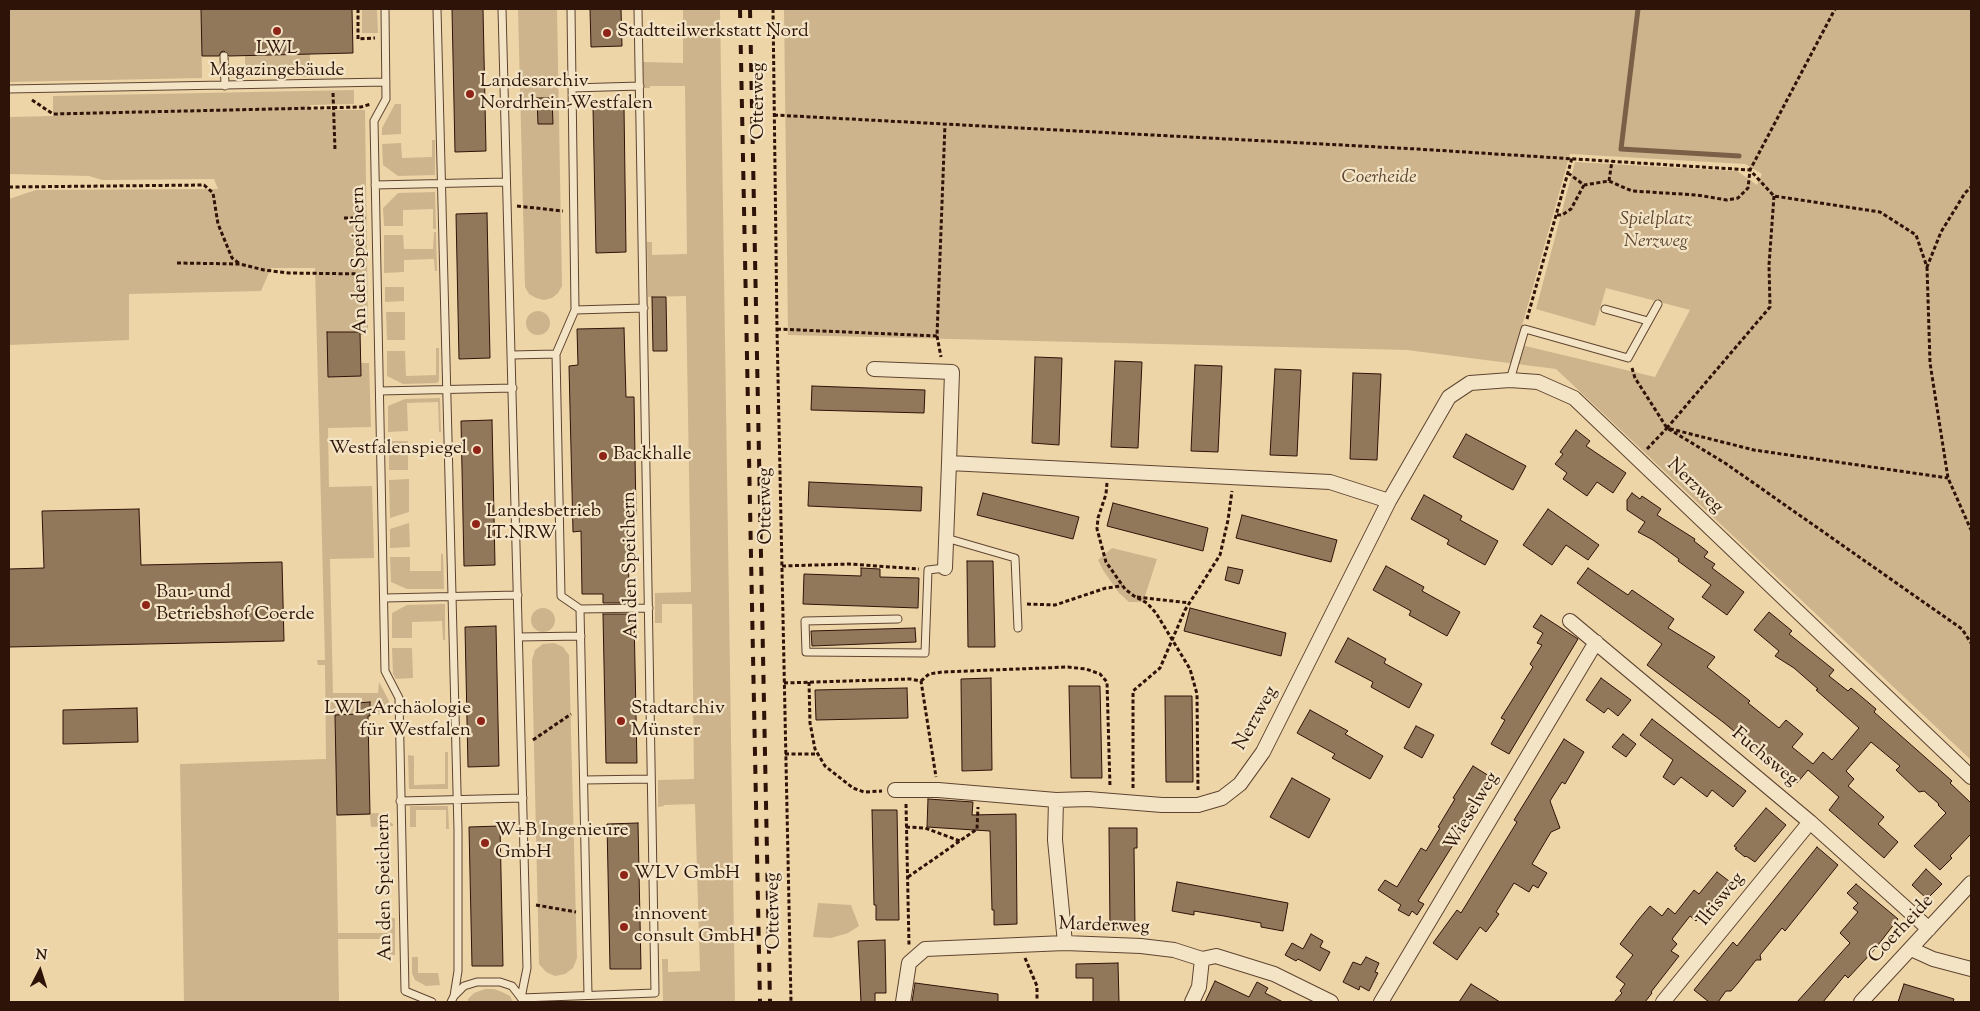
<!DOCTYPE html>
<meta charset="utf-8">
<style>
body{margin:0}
#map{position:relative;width:1980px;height:1011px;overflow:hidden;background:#eed5a7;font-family:"Sorts Mill Goudy",serif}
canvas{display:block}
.frame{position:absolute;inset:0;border:10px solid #2e1308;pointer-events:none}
.north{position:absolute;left:15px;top:946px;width:50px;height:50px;-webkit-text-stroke:4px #f4e4c6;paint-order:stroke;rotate:5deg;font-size:14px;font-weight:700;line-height:20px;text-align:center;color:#2e1308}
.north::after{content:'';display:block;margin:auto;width:18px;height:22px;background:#2e1308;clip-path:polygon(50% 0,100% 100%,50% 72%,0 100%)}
</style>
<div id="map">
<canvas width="1980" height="1011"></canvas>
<div class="frame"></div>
<div class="north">N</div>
</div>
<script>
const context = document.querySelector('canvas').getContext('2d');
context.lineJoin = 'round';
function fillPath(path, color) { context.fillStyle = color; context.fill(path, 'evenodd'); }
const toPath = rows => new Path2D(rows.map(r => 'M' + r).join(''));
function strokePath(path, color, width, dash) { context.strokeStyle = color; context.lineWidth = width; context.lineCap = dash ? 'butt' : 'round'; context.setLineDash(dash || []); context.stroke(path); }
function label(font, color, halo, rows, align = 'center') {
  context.font = font + ' "Sorts Mill Goudy",serif'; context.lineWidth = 4.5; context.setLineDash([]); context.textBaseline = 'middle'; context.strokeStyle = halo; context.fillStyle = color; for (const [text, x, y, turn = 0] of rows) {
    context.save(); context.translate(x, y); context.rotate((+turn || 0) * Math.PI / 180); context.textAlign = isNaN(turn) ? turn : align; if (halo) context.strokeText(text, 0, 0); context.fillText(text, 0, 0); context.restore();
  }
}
fillPath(toPath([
 [9,9,201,9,202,78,9,82],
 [362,9,377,9,378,33,362,33],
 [518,9,557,9,562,286,558,293,552,298,544,300,536,298,529,294,525,287],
 [683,9,720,9,735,1002,663,1002,662,959,668,959,668,972,700,971,695,804,664,805,664,806,658,807,658,780,694,779,692,604,662,604,662,623,655,623,655,593,691,592,686,296,648,297,647,242,652,242,652,255,687,254,685,86,650,86,650,88,644,88,643,62,683,63],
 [784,9,1971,9,1971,760,1556,369,1407,350,788,335],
 [1570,154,1745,164,1762,174,1757,185,1737,171,1575,162,1536,309,1595,326,1606,288,1690,310,1655,377,1517,344],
 [310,54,310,77,245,77,245,56],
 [354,90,354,104,310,105,310,110,365,110,368,328,367,333,364,335,360,335,360,332,328,332,361,376,361,363,369,363,371,427,328,428,329,487,372,486,374,558,330,559,333,693,378,693,379,682,389,701,390,714,370,715,369,702,357,703,357,714,335,715,337,815,378,813,393,824,393,826,371,827,370,815,336,816,338,933,388,933,388,918,395,918,395,955,389,955,389,939,338,939,339,1002,184,1002,180,764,326,759,325,665,318,665,317,660,325,660,315,268,271,268,261,291,129,294,129,340,9,345,9,199,36,190,218,189,214,179,102,180,89,176,9,174,9,117,53,116,53,96],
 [395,104,401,104,401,134,382,135,382,128],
 [432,140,435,140,435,175,398,176,383,165,382,144,401,143,402,158,432,157],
 [435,192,436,229,433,229,433,209,403,210,403,226,384,226,383,208,398,193],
 [434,232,436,232,437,271,435,271,434,259,404,260,404,272,384,273,384,235,403,235,404,249,433,249],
 [385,287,404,287,404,301,385,302],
 '526 323a12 12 0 1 1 24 0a12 12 0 1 1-24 0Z',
 [386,312,405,312,405,340,387,340],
 [436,348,439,348,439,381,437,383,403,384,387,376,387,351,405,351,406,376,436,375],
 [440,398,441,432,439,432,438,402,407,403,408,431,388,432,388,406,405,399],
 [389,441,408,441,408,470,389,470],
 [409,479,409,512,390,518,389,480],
 [409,523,410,547,390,548,390,529],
 [1112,548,1157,559,1143,602,1129,602,1119,593,1103,570,1098,560],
 [441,554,443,554,444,589,407,589,391,582,390,557,410,557,410,571,441,571],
 [445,604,445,640,443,640,442,621,412,622,412,638,392,638,392,613,407,605],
 '531 620a12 12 0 1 1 24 0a12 12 0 1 1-24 0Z',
 [554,643,563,647,569,655,577,958,573,968,565,974,555,976,546,972,539,964,532,660,535,650,543,644],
 [392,648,412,648,413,678,396,679,393,674],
 [445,752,448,752,448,789,409,789,408,755,414,756,414,785,445,784],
 [410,806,448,806,449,829,446,829,446,810,416,810,416,827,410,827],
 [818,903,851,905,859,926,848,933,831,938,813,937],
 [412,957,418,957,418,973,438,973,440,985,426,986,415,980,412,973],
 [485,989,494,989,502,992,510,996,513,1002,468,1002,468,999,474,993]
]), '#cdb48c');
strokePath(toPath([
 [1638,9,1621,149,1739,156]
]), '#7a6047', 5);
const building = toPath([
 [201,9,352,9,353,53,229,56,224,51,221,52,219,56,202,56,201,9],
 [452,9,483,9,486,151,455,152,452,9],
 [590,9,621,9,622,46,591,47,590,9],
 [537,98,552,98,553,124,538,124,537,98],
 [593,107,624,107,626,252,596,253,593,107],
 [487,213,490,358,459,359,456,214,487,213],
 [652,297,666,297,667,351,653,351,652,297],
 [624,328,626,397,634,397,636,515,628,515,629,603,603,603,603,594,582,594,581,531,573,532,569,366,578,365,577,329,624,328],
 [327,332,360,332,361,376,328,377,327,332],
 [1035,357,1062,358,1059,445,1032,443,1035,357],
 [1115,361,1142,362,1138,448,1111,447,1115,361],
 [1195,365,1222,366,1218,452,1191,451,1195,365],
 [1275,369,1301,370,1297,456,1270,455,1275,369],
 [1353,373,1381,374,1377,460,1350,459,1353,373],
 [812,386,925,390,924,413,811,410,812,386],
 [492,420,495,565,464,566,461,421,492,420],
 [1576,430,1590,441,1586,446,1626,473,1613,493,1597,482,1587,496,1563,479,1567,473,1555,464,1563,454,1560,452,1576,430],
 [1466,434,1526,466,1513,490,1453,457,1466,434],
 [809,482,922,487,921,511,808,506,809,482],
 [983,493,1079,517,1073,539,977,515,983,493],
 [1632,493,1640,499,1642,496,1661,509,1657,515,1695,539,1694,541,1708,552,1704,557,1715,564,1712,568,1744,592,1727,615,1702,597,1711,585,1678,561,1679,559,1653,540,1638,532,1645,522,1627,510,1627,500,1632,493],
 [1424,495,1462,516,1460,520,1498,541,1485,565,1447,544,1449,540,1411,519,1424,495],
 [1113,503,1208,528,1203,551,1107,526,1113,503],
 [139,509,141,565,282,562,284,641,9,647,9,569,44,568,42,511,139,509],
 [1548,509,1599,545,1588,560,1566,545,1552,565,1523,545,1548,509],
 [1242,515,1337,540,1331,562,1236,538,1242,515],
 [967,561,993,561,995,647,968,647,967,561],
 [1386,566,1424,587,1422,591,1460,612,1447,636,1409,615,1411,611,1373,590,1386,566],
 [1228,567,1243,570,1239,584,1225,580,1228,567],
 [861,568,880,569,880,577,919,578,918,608,803,604,804,574,861,576,861,568],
 [1588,568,1628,595,1632,590,1674,619,1668,628,1715,657,1707,667,1750,701,1748,703,1779,728,1786,720,1803,734,1792,747,1813,764,1823,752,1832,760,1859,728,1816,690,1818,689,1794,668,1775,656,1779,651,1754,630,1769,612,1792,631,1789,634,1834,670,1829,676,1848,691,1851,688,1863,698,1876,709,1874,712,1952,781,1950,783,1971,803,1971,834,1950,856,1952,858,1940,870,1914,846,1946,813,1938,805,1939,804,1924,791,1919,792,1896,770,1900,766,1871,742,1846,771,1854,779,1848,786,1884,817,1878,824,1898,842,1884,858,1829,810,1839,797,1808,770,1797,783,1723,722,1647,665,1662,644,1577,583,1588,568],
 [1190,608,1286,633,1281,656,1184,631,1190,608],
 [603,614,630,614,630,618,634,617,637,763,606,763,603,614],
 [1541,615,1578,639,1509,754,1491,744,1505,720,1501,718,1533,667,1530,664,1542,645,1537,643,1543,633,1533,627,1541,615],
 [496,626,499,766,468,767,465,627,496,626],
 [915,628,916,642,812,646,811,631,915,628],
 [1348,638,1386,659,1384,663,1422,684,1409,708,1371,687,1373,682,1335,662,1348,638],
 [991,678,992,770,962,771,961,679,991,678],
 [1601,678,1631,700,1618,716,1608,708,1604,713,1586,700,1601,678],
 [1069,686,1100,686,1102,778,1071,778,1069,686],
 [907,688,908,718,816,720,815,690,907,688],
 [1165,696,1192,696,1193,782,1166,782,1165,696],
 [370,702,370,716,368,716,370,814,337,815,335,715,357,714,357,703,370,702],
 [137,708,138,742,63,744,63,710,137,708],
 [1310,710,1348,731,1345,734,1383,756,1370,779,1332,758,1335,754,1297,733,1310,710],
 [1652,719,1746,791,1733,807,1712,790,1707,797,1681,777,1674,785,1663,777,1673,760,1640,735,1652,719],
 [1416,726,1434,735,1422,758,1404,748,1416,726],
 [1623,734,1636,744,1626,757,1612,747,1623,734],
 [1564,739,1584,752,1565,784,1562,782,1550,801,1560,828,1551,832,1532,864,1547,873,1538,888,1533,885,1529,892,1514,883,1496,912,1499,914,1486,932,1480,927,1457,960,1433,943,1457,910,1461,913,1517,822,1514,820,1564,739],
 [1473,766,1494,779,1418,901,1424,904,1417,915,1412,911,1409,916,1398,910,1401,905,1378,890,1385,880,1397,887,1421,848,1426,851,1440,828,1438,827,1455,799,1453,798,1473,766],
 [1292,778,1330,799,1309,838,1270,817,1292,778],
 [928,799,973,802,972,815,1016,814,1017,924,994,925,994,910,992,910,990,831,927,827,928,799],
 [1766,808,1786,825,1755,862,1746,856,1745,857,1735,849,1737,848,1734,846,1766,808],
 [872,810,897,810,899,920,876,920,876,905,874,905,872,810],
 [638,823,641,969,610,969,607,824,638,823],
 [500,826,503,966,472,966,469,827,500,826],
 [1109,828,1137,828,1137,848,1134,848,1135,929,1110,929,1109,828],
 [1817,847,1838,865,1785,931,1782,928,1760,955,1761,960,1756,960,1738,983,1731,991,1726,991,1718,1002,1709,1002,1694,990,1733,942,1737,946,1817,847],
 [1926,869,1942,884,1927,899,1912,885,1926,869],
 [1717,872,1729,881,1696,921,1690,916,1672,939,1677,944,1671,951,1679,956,1651,992,1652,993,1645,1002,1614,1002,1622,993,1620,991,1625,984,1616,977,1633,955,1620,944,1639,919,1650,906,1662,916,1668,908,1675,914,1694,890,1699,894,1717,872],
 [1177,882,1288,903,1283,931,1261,927,1261,923,1224,916,1194,911,1194,915,1172,911,1177,882],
 [1856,884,1898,919,1875,949,1848,978,1845,975,1823,1002,1797,1002,1850,943,1840,933,1858,912,1853,908,1858,903,1847,893,1856,884],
 [1311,934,1323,941,1320,947,1330,952,1320,971,1298,959,1296,961,1285,955,1292,943,1303,949,1311,934],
 [885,940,886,993,875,993,875,1002,861,1002,858,941,885,940],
 [1366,957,1379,963,1375,972,1378,973,1369,991,1360,986,1359,990,1343,982,1353,962,1361,965,1366,957],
 [1118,963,1119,1002,1093,1002,1093,978,1076,978,1076,964,1118,963],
 [1215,981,1249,997,1257,982,1268,988,1265,993,1283,1002,1205,1002,1215,981],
 [915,983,998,994,998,1002,912,1002,915,983],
 [1471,984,1479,989,1500,1002,1459,1002,1471,984],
 [1904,984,1954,999,1953,1002,1898,1002,1904,984]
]);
fillPath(building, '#92785b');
strokePath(building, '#2e1308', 1);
const lane = toPath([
 [385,9,386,99,374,121,385,671,399,698,405,991,432,1002],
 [437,9,458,830,458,971,454,996],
 [502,9,527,968,521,998,655,993,638,9],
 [571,9,575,310,556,354,561,596,580,609,588,995],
 [224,56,225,86],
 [572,88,640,86],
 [9,89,386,82],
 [375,185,506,182],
 [1605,309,1648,321],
 [575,310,644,308],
 [512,355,556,354],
 [1510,380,1525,329,1628,358,1658,304],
 [380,391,513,388],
 [946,538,1015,558,1018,628],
 [385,598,518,595],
 [580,609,649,608],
 [898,619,805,621,806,652,925,653,928,570,945,568],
 [519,637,581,636],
 [584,780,651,779],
 [400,801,523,798],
 [451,1002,454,996,464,986,477,982,500,982,512,986,522,999]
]);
const street = toPath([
 [874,369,952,372,949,463],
 [945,568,949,463,1330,482,1389,501,1449,397,1470,383,1510,380,1538,382,1574,398,1971,777],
 [1570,621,1810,822,1929,929],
 [895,790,938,790,1056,800,1088,799,1162,805,1198,805,1222,798,1240,784,1263,752,1389,501],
 [1056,800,1055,840,1065,943],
 [1911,949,1933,959,1971,969],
 [903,1002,909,963,925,949,1065,943,1141,946,1174,950,1202,959,1216,956,1274,974,1331,1002],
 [1192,1002,1199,987,1202,959],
 [1381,1002,1596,642],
 [1663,1002,1810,822],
 [1861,1002,1971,883]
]);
strokePath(lane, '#5e4430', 9);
strokePath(street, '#5e4430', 16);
strokePath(toPath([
 [358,9,358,39,375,38],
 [773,9,777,329,791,1002],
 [333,93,335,150],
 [32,100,53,114,361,107,371,104],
 [774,115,1417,149,1750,170,1774,196,1880,212,1916,235,1927,267,1941,232,1965,193,1971,187],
 [1568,173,1584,185,1609,181,1632,191,1697,195,1727,200,1738,198,1748,188,1750,170,1835,9],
 [1609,181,1612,161],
 [9,187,204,185,213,193,218,224,232,258,240,264],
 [1774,196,1769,265,1770,307,1667,428,1754,450,1948,478],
 [517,206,563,211],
 [1557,215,1562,215,1571,209,1584,185],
 [344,218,366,218],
 [177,263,240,264,264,270,289,273,366,274],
 [1927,267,1930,363,1948,478,1971,530],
 [1527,319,1572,158],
 [777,329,937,336,945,124],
 [937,336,941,357],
 [1632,368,1635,378,1667,428,1725,463,1962,629,1971,643],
 [1647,449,1667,428],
 [1107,483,1106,494,1098,518,1097,529,1106,562,1125,589,1134,596,1147,603,1156,613,1190,669,1197,694,1198,790],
 [782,566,849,564,919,569],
 [1137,597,1190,603],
 [1027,604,1055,605,1106,588,1122,586],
 [921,681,929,674,942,672,1068,667,1086,669,1100,674,1107,682,1110,787],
 [809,682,810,723,815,749,825,766,853,788,864,792,882,791],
 [784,683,910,679,921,681,936,777],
 [533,740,571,714],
 [785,754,818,754],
 [1133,788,1133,691,1160,668,1185,610,1220,555,1228,520,1232,491],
 [906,804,909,945],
 [906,827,925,828,960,841],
 [908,877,977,829,978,807],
 [536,905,576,912],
 [1025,958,1037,986,1037,1002]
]), '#2e1308', 3, [4, 2.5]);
strokePath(lane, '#f4e4c6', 7);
strokePath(street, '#f4e4c6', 14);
strokePath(toPath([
 [740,9,760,1002],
 [750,9,770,1002]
]), '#2e1308', 4, [9, 9]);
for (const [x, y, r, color] of [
 [277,31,5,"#8f2418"],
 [607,33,5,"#8f2418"],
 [470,94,5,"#8f2418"],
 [477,450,5,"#8f2418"],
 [603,456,5,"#8f2418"],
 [476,524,5,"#8f2418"],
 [146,605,5,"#8f2418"],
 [481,721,5,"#8f2418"],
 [621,721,5,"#8f2418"],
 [485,843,5,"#8f2418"],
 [624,875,5,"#8f2418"],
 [624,927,5,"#8f2418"]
]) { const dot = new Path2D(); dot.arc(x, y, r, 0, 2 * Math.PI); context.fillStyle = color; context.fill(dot); strokePath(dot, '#f4e4c6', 2); }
label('19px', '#2e1308', '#f4e4c6', [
 ["Stadtteilwerkstatt Nord",617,33],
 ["LWL",277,50,"center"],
 ["Magazingebäude",277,72,"center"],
 ["Landesarchiv",480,83],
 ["Nordrhein-Westfalen",480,105],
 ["Westfalenspiegel",467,450,"right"],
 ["Backhalle",613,456],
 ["Landesbetrieb",486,513],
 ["IT.NRW",486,535],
 ["Bau- und",156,594],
 ["Betriebshof Coerde",156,616],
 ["LWL-Archäologie",471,710,"right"],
 ["für Westfalen",471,732,"right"],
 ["Stadtarchiv",631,710],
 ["Münster",631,732],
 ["W+B Ingenieure",495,832],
 ["GmbH",495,854],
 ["WLV GmbH",634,875],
 ["innovent",634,916],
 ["consult GmbH",634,938]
], 'left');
label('19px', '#2e1308', '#f4e4c6', [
 ["Otterweg",760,101,-90],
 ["An den Speichern",361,260,-91],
 ["Nerzweg",1694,487,44],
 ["Otterweg",767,506,-91],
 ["An den Speichern",632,565,-91],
 ["Nerzweg",1257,719,-61],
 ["Fuchsweg",1764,758,40],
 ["Wieselweg",1473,812,-59],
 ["An den Speichern",386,887,-91],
 ["Iltisweg",1722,900,-51],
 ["Otterweg",775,911,-91],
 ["Marderweg",1104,927,2],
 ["Coerheide",1902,930,-47]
]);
label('italic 19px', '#5e4330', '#f4e4c6', [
 ["Coerheide",1379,179],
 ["Spielplatz",1656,221],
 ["Nerzweg",1656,243]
]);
</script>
